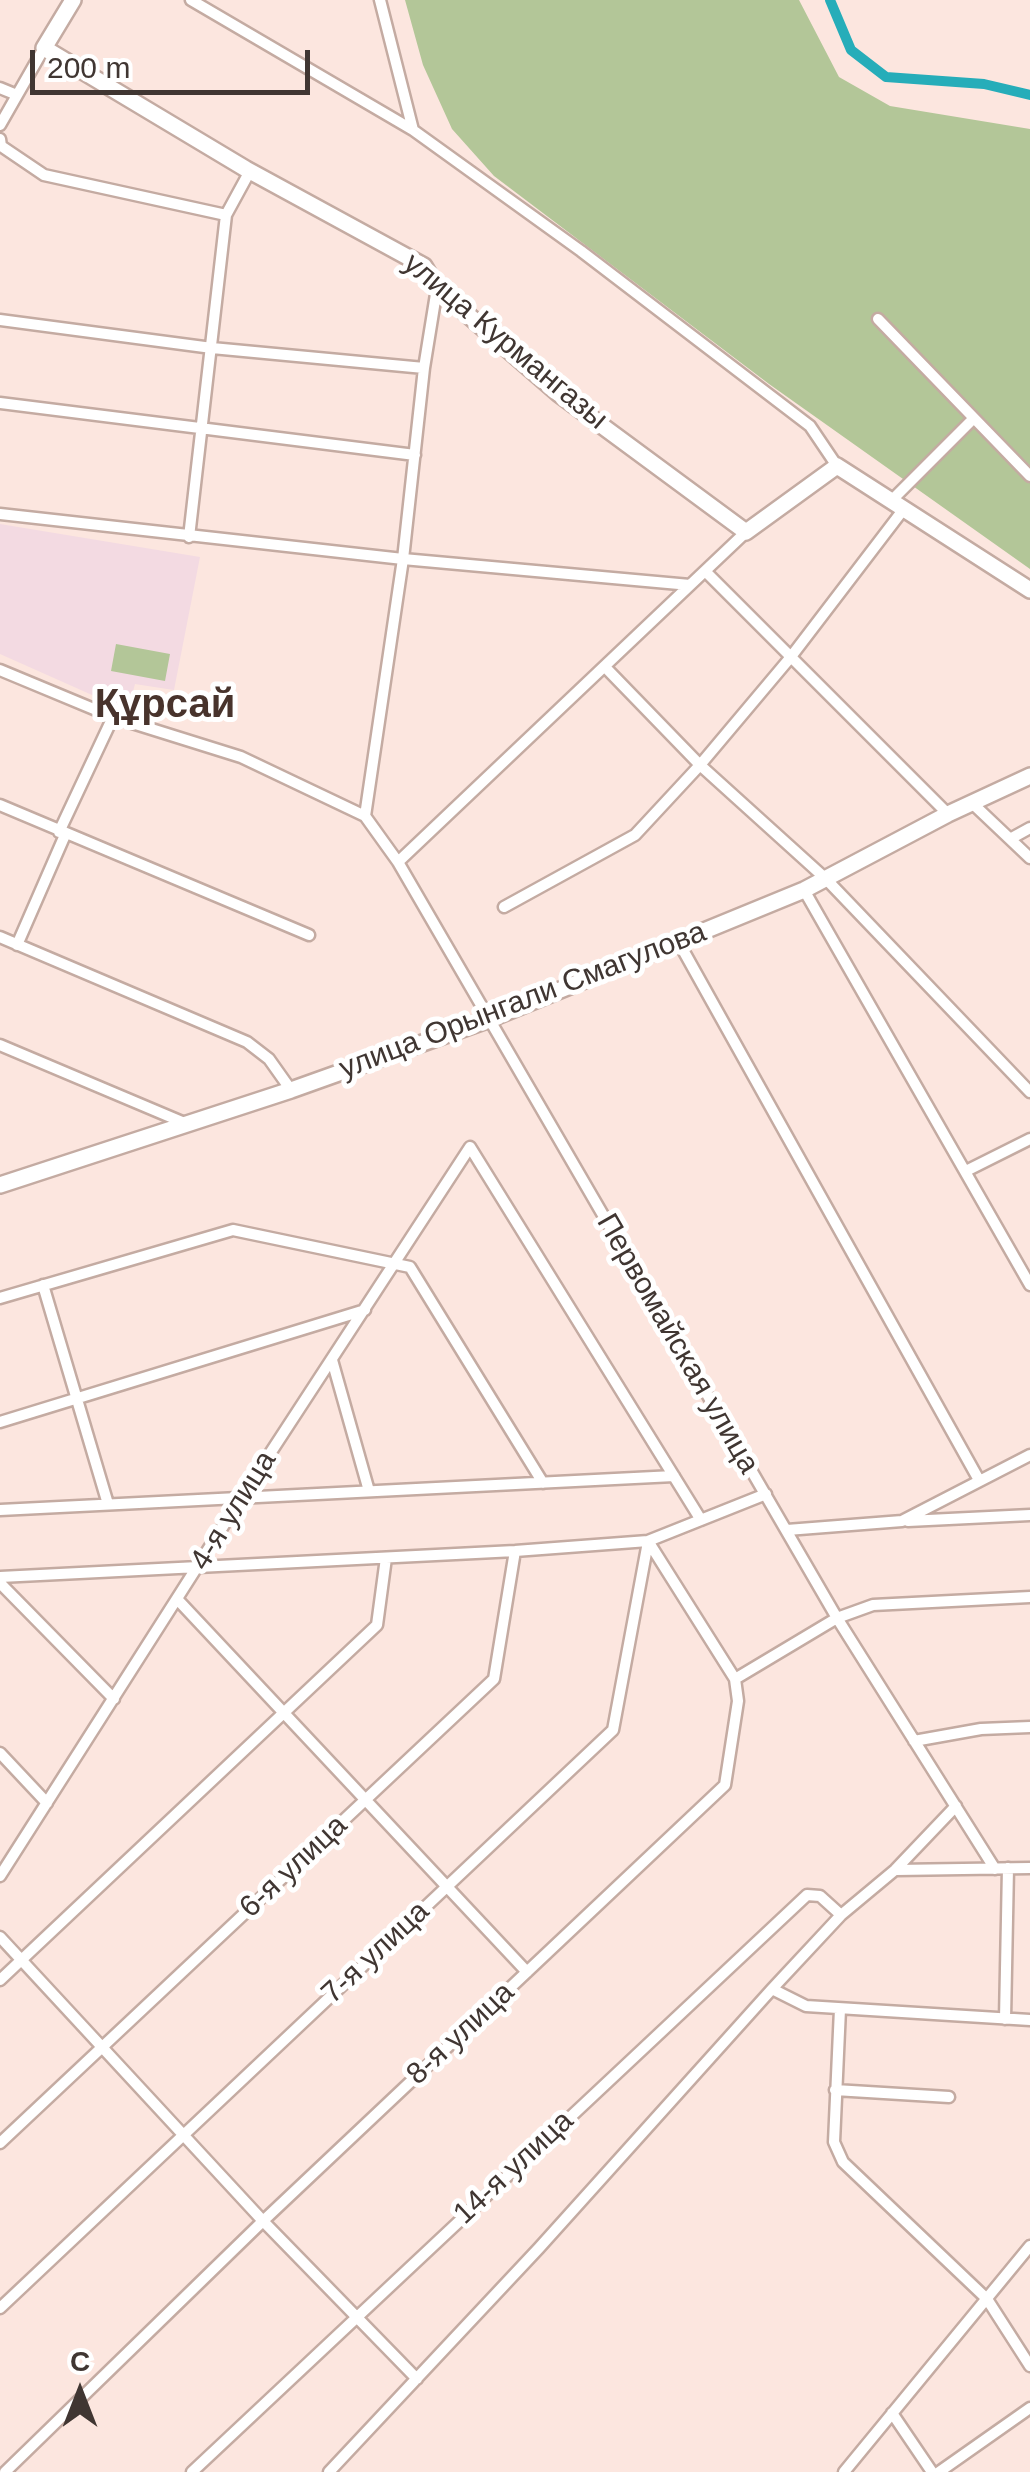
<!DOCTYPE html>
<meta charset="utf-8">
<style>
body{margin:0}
#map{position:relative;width:1030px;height:2472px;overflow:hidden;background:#fce6df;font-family:Helvetica,sans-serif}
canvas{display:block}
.north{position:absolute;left:30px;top:2342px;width:100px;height:100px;-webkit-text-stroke:8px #fff;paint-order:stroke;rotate:0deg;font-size:28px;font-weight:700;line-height:40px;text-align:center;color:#403632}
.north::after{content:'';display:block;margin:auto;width:35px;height:45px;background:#403632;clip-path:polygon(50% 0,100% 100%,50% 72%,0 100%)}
.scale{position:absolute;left:30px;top:50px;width:280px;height:45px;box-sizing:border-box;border:5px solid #403632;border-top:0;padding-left:12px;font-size:30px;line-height:35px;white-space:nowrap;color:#403632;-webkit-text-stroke:8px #fff;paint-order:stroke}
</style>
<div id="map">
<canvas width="1030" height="2472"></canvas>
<div class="north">С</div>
<div class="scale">200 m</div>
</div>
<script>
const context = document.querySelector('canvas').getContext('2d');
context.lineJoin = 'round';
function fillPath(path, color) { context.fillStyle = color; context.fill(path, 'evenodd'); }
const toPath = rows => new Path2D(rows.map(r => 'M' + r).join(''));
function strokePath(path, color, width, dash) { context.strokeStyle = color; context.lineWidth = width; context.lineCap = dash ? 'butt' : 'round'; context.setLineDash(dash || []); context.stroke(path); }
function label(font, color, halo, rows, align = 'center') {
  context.font = font + ' Helvetica,sans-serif'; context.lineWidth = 10; context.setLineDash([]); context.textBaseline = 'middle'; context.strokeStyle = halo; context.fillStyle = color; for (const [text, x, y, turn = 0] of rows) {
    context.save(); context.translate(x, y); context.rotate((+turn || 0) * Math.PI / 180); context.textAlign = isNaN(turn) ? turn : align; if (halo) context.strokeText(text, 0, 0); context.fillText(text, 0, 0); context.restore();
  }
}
fillPath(toPath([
 [0,524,200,557,174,690,135,684,128,711,0,654]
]), '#f3dae2');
fillPath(toPath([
 [405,0,799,0,839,77,890,106,1030,129,1030,569,769,384,494,176,452,129,423,65],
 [116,644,170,654,165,681,111,671]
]), '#b3c698');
strokePath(toPath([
 [830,0,851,50,886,77,984,84,1030,95]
]), '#26adb9', 10);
const street = toPath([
 [191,0,413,130],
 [380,0,413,130,581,251,810,426,837,466],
 [0,88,17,95],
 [0,125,44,48],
 [0,139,1,146,44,175,226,215],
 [878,319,1030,476],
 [0,320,212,348,424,368],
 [0,403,415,455],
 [890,502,974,418],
 [0,514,403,559,690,585],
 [189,537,226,215,250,171],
 [705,571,948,814],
 [605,667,700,765,826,879,1030,1092],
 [0,670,113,717,241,757,365,816,398,862,837,1618,995,1869],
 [972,803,1030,858],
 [0,805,309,935],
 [365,816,403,559,424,368,437,288],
 [59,832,113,717],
 [1010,839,1030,828],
 [398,862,746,532],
 [804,890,1030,1285],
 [504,907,635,835,700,765,790,658,903,510],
 [0,937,247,1042,269,1059,291,1090],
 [678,941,979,1480],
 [17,945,65,835],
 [0,1045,187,1124],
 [966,1171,1030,1139],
 [43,1285,108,1504],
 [0,1298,233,1230,410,1267,543,1483],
 [332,1360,369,1491],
 [0,1422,365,1310],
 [0,1510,674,1476],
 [908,1521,1030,1515],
 [787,1530,902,1521,1030,1455],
 [0,1577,515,1551,648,1541,766,1494],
 [0,1583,114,1699],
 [177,1599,527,1972],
 [735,1679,837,1618,873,1605,1030,1597],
 [914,1741,981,1729,1030,1727],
 [0,1753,47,1803],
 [896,1870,1030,1868],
 [0,1876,241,1498,470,1147,701,1520],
 [0,1937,263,2221,417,2379],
 [0,1980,377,1625,386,1558],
 [772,1989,806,2006,1030,2020],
 [840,2009,834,2142,843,2162,987,2299,1030,2366],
 [1005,2019,1008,1868],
 [835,2090,949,2097],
 [0,2143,494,1679,515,1551],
 [0,2308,613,1730,648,1542],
 [892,2413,932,2472],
 [5,2472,263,2221,725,1785,738,1701,735,1679,648,1541],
 [192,2472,807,1895,820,1896,841,1915],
 [329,2472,539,2248,772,1989,841,1915,895,1870,956,1806],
 [844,2472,1030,2246],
 [939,2472,1030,2408]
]);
const secondary = toPath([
 [73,0,44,48,246,169,424,266,437,288,559,394,746,532,837,466,1030,590],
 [0,1185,291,1090,487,1020,804,890,948,814,1030,776]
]);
strokePath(street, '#c4aba2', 15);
strokePath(secondary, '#c4aba2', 20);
strokePath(street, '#fff', 10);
strokePath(secondary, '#fff', 15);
label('30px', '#403632', '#fff', [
 ["улица Курмангазы",505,342,40],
 ["улица Орынгали Смагулова",523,1001,-21],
 ["Первомайская улица",677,1344,60],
 ["4-я улица",234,1511,-58],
 ["6-я улица",294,1867,-43],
 ["7-я улица",376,1953,-43],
 ["8-я улица",461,2034,-43],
 ["14-я улица",514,2168,-43]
]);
label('bold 40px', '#48332c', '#fff', [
 ["Құрсай",165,706]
]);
</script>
